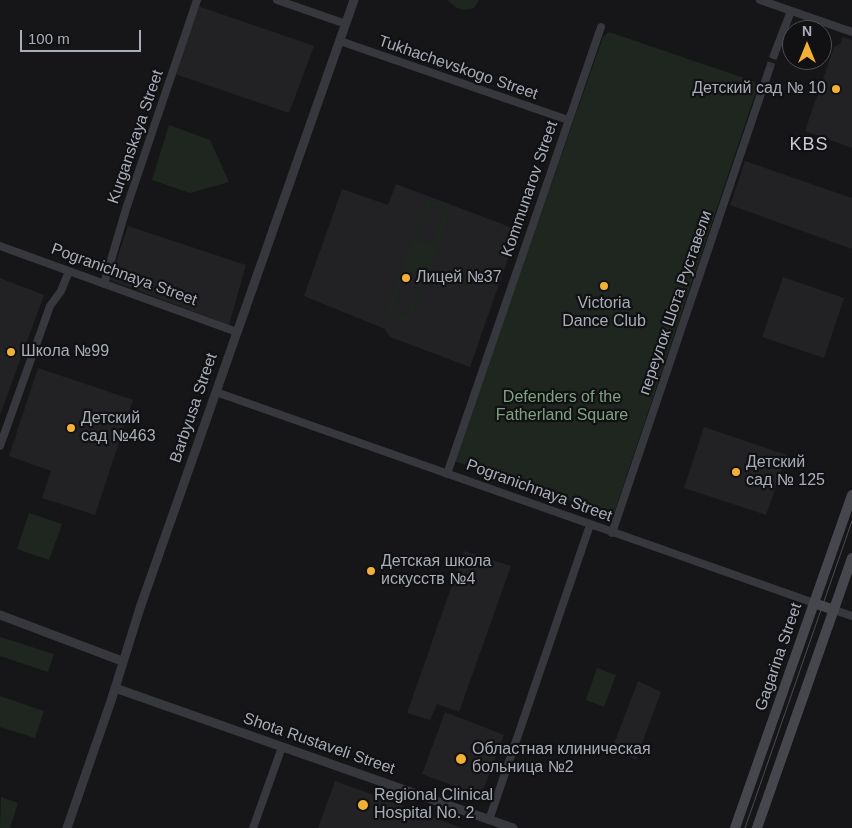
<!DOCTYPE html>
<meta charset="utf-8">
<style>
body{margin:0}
#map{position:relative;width:852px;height:828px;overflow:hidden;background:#161618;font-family:Arial,sans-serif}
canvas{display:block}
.north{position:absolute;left:782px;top:20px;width:50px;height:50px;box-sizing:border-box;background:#111113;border:1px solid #4d4f55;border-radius:50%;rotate:0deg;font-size:14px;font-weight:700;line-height:20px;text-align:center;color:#a8adb8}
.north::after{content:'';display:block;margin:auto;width:18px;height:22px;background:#f2b134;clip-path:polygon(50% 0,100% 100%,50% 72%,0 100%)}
.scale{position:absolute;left:20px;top:30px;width:121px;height:22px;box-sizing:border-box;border:2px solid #a8adb8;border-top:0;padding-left:6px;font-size:15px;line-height:18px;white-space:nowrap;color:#a8adb8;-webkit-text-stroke:4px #111113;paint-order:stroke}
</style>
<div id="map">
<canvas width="852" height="828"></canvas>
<div class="north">N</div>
<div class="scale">100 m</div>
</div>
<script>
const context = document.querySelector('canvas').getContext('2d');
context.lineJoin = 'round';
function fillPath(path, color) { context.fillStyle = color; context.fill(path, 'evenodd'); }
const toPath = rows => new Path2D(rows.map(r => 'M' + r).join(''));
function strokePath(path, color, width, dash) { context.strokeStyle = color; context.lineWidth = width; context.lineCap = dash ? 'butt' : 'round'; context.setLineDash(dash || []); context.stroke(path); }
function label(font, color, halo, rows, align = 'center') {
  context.font = font + ' Arial,sans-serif'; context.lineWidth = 4.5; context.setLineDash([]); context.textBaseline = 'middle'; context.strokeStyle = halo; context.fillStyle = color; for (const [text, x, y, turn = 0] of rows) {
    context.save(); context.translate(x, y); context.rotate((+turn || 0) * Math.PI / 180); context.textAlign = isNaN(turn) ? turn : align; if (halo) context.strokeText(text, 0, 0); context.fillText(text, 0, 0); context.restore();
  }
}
fillPath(toPath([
 [198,6,314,46,289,113,175,74],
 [842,37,852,40,852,148,805,131,834,47,841,43],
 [745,161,852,198,852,249,730,205],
 [396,184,518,230,470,367,390,337,385,329,304,296,342,189,388,205],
 [128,226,246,265,229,325,110,280],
 [783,277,844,298,824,358,762,337],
 [0,278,44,295,0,415],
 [38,368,133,400,95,515,42,498,51,471,9,456],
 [704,427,787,455,766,515,684,488],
 [464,551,511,566,459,712,437,704,430,720,407,713],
 [638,681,661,692,636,760,613,746],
 [445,712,504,735,481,796,422,774],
 [335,781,338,782,462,828,318,828]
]), '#222225');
fillPath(toPath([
 [447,0,479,0,474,8,466,10,457,8],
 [609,32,753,81,758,86,613,516,454,461,603,37],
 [169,125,210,140,229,182,190,193,152,180],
 [427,199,430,200,430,203,437,202,444,206,447,217,413,313,408,319,399,321,391,315,389,306],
 [433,206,441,208,444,215,433,246,416,240,426,211],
 [406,269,423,275,409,313,400,317,395,315,392,308],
 [29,513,62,524,49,560,17,549],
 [0,637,54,654,48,672,0,656],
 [597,668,616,675,604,707,586,700],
 [0,696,44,711,35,738,0,727],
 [1,797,18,803,10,828,0,828]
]), '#1e261f');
strokePath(toPath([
 [769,70,774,55]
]), '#333438', 8, [8, 4]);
strokePath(toPath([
 [277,0,346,24],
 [760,0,852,32],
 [340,41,568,120],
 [774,55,791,11],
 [0,246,237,332],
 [104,284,126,209,197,0],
 [216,392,814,603],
 [0,446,50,306,61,291,69,271],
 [447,474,601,27],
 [612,533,769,70],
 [834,610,852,616],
 [489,820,590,525],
 [253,828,282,747]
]), '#37383d', 8);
strokePath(toPath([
 [0,615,122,661],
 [115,688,513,828],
 [67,828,111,701,140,608,354,0]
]), '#37383d', 9);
strokePath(toPath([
 [814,603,834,610],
 [735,828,852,495],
 [757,828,852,558]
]), '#45474d', 10);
strokePath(toPath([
 [745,828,852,521]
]), '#4a4c52', 1);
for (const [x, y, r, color] of [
 [836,89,5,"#f2b134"],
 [406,278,5,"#f2b134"],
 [604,286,5,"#f2b134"],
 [11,352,5,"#f2b134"],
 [71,428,5,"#f2b134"],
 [736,472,5,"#f2b134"],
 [371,571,5,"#f2b134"],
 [461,759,6,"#f2b134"],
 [363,805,6,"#f2b134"]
]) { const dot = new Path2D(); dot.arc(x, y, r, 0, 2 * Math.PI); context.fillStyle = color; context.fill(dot); strokePath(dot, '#111113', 2); }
label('16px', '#a8adb8', '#111113', [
 ["Tukhachevskogo Street",458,68,19],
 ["Kurganskaya Street",136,137,-71],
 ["Kommunarov Street",530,189,-71],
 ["Pogranichnaya Street",124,275,20],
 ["переулок Шота Руставели",676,303,-71],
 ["Barbyusa Street",194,408,-71],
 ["Pogranichnaya Street",539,491,20],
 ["Gagarina Street",779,657,-71],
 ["Shota Rustaveli Street",319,744,19]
]);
label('16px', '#a8adb8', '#111113', [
 ["Детский сад № 10",826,89,"right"],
 ["Лицей №37",416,278],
 ["Victoria",604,304,"center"],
 ["Dance Club",604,322,"center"],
 ["Школа №99",21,352],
 ["Детский",81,419],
 ["сад №463",81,437],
 ["Детский",746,463],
 ["сад № 125",746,481],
 ["Детская школа",381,562],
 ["искусств №4",381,580],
 ["Областная клиническая",472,750],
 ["больница №2",472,768],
 ["Regional Clinical",374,796],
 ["Hospital No. 2",374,814]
], 'left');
label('16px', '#7fa381', '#111113', [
 ["Defenders of the",562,398],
 ["Fatherland Square",562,416]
]);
context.letterSpacing = '1px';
label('18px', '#c9ccd4', '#111113', [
 ["KBS",809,145]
]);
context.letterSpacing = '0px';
</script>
